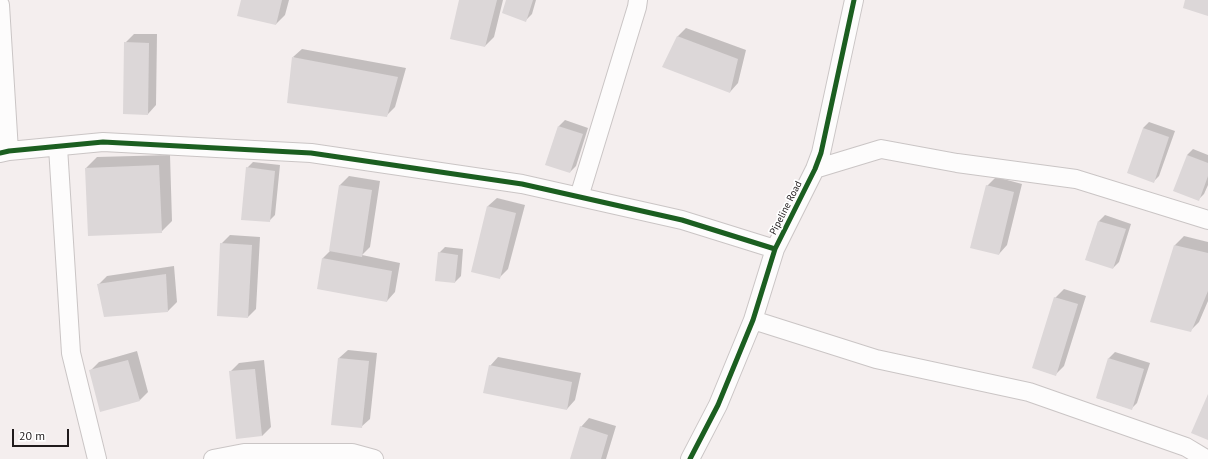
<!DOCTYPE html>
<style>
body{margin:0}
#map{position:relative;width:1208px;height:459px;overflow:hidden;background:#f4eeee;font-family:"PT Sans",sans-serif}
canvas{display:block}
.scale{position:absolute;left:12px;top:429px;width:57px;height:18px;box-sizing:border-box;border:2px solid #201b1c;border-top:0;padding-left:5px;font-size:12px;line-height:14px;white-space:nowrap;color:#201b1c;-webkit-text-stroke:3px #fff;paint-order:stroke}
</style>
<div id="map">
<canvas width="1208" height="459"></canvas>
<div class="scale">20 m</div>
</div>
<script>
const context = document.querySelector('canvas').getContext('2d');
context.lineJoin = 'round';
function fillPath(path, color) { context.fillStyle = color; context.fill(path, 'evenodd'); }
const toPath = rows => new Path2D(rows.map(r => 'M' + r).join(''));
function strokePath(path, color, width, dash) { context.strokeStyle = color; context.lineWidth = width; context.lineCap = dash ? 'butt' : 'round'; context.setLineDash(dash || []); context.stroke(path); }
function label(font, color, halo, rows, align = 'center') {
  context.font = font + ' "PT Sans",sans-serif'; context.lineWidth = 3.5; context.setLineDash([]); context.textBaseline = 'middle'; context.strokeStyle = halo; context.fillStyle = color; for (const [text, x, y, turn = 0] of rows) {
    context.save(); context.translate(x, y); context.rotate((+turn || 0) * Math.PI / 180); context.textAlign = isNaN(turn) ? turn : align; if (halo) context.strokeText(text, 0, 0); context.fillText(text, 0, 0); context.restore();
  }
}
fillPath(toPath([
 [242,0,289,0,285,15,276,24],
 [460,0,503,0,494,37,485,46],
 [507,0,536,0,532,14,526,20],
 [686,28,746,50,738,83,730,92,677,37],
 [134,34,157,34,156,105,148,114,125,43],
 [302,49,406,68,395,107,386,116,293,57],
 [565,120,588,128,576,166,570,172,546,164,559,126],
 [1149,122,1175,131,1159,176,1153,182,1143,128],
 [1193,149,1208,155,1208,185,1204,194,1198,200,1187,155],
 [170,155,172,221,161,232,86,168,97,157],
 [253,162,280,165,275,215,269,221,247,168],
 [349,176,380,181,370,247,362,255,400,263,395,292,387,301,318,288,323,258,331,250,330,250,340,185],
 [996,177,1022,184,1007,245,999,254,987,186],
 [497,198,525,205,508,269,499,278,488,206],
 [1105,215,1131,224,1119,262,1113,268,1099,221],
 [230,235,260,237,256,309,248,317,221,244],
 [1184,236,1208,242,1208,301,1199,322,1190,331,1151,321,1175,245],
 [445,247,463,249,461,276,455,282,439,253],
 [174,266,177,302,168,311,98,285,107,276],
 [1064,289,1086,296,1064,366,1055,375,1055,298],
 [348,350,377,353,370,419,361,427,339,358],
 [137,351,148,392,140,400,90,371,99,362],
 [1115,352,1150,363,1137,403,1131,409,1097,398,1109,358],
 [498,357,581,373,575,400,567,409,490,366],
 [264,360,271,427,262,436,230,372,239,363],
 [589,418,616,426,606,459,571,459,581,427]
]), '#0003');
fillPath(toPath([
 [241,0,282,0,276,25,237,16],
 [459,0,497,0,485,47,450,39],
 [506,0,533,0,526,22,502,13],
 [1185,0,1208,0,1208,16,1183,8],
 [677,36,738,59,730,93,662,67],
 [124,42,149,43,148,115,123,114],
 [292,57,398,77,387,117,287,103],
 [558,126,583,134,570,173,545,165],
 [1143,128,1169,137,1154,183,1127,173],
 [1187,155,1208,163,1208,176,1199,201,1173,191],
 [159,165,162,233,88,236,85,168],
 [246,167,275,171,270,222,241,220],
 [339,185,372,190,362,257,329,251],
 [986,185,1014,192,999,255,970,248],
 [487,206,516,213,500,279,471,272],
 [1098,221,1126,229,1113,269,1085,260],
 [220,243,252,245,248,318,217,316],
 [1174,245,1208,253,1208,291,1191,332,1150,322],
 [438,252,458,255,455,283,435,281],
 [322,258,392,271,387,302,317,289],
 [166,274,168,312,104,317,97,284],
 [1054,297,1078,304,1056,376,1032,368],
 [338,358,369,361,362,428,331,425],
 [1108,358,1144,369,1132,410,1096,398],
 [128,360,140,401,100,412,89,370],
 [489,365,572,382,567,410,483,393],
 [255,369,262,436,236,439,229,371],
 [1208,394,1208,440,1191,433],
 [580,426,608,435,601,459,570,459]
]), '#dcd7d8');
const minor = toPath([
 [0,5,9,151],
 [58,147,71,353,97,459],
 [0,153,9,151,103,142,311,153,522,184,682,220,775,249],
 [815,169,881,149,957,163,1076,179,1208,220],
 [579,197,637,7,638,0],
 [753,320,876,359,1029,392,1186,447,1206,459],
 [213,459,244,453,352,453,374,459],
 [690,459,718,405,753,320,775,249,815,169,821,153,854,0]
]);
strokePath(minor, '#cac5c5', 20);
strokePath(minor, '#fdfcfc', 18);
strokePath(toPath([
 [0,153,9,151,103,142,311,153,522,184,682,220,775,249],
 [690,459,718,405,753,320,775,249,815,169,821,153,854,0]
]), '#1b5e20', 5);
label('10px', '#201b1c', '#fff', [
 ["Pipeline Road",786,208,-63]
]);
</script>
